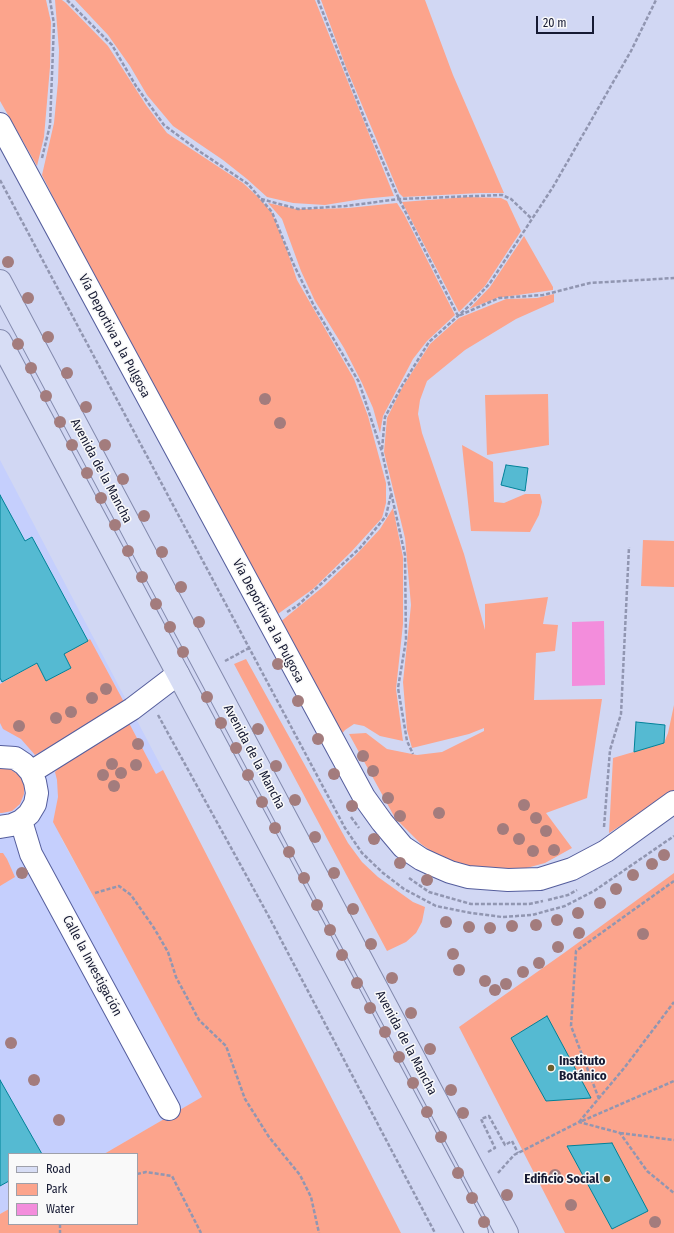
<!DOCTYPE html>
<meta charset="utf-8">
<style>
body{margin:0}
#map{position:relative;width:674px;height:1233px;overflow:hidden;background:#d1d7f3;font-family:"Fira Sans Condensed",sans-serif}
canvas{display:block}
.legend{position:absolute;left:8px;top:1153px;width:130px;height:72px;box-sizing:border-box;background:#f9f9f9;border:1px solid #9ea0aa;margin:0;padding:5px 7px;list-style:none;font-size:12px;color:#161a33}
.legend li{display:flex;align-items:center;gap:8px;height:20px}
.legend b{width:20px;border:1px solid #9ea0aa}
.scale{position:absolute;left:536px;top:16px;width:58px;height:18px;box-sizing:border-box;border:2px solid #161a33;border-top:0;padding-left:5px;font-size:12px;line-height:14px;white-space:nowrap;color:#161a33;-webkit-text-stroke:3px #f9f9f9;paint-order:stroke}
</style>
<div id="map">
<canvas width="674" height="1233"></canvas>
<ul class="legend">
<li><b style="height:5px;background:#d7ddf5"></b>Road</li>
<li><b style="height:11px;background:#fca48c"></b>Park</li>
<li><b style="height:11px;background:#f38ddc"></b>Water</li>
</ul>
<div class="scale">20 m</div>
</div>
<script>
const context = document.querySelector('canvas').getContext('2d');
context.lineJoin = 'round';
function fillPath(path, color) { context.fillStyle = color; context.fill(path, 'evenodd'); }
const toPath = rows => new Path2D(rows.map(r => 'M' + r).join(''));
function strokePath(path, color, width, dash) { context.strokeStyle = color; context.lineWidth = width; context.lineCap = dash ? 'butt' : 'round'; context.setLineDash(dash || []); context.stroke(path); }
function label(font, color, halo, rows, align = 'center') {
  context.font = font + ' "Fira Sans Condensed",sans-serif'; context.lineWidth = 3; context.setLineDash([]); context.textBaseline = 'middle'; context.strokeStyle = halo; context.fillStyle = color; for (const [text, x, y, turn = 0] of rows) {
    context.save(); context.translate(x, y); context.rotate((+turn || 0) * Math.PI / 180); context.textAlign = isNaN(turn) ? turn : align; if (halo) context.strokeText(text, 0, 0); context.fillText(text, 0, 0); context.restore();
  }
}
fillPath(toPath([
 [0,460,163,770,61,838,203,1097,104,1154,9,1154,9,1209,0,1214]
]), '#c5cffd');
fillPath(toPath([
 [0,0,46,0,51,22,50,67,44,137,37,166,0,101],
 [55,0,62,0,66,3,108,46,146,105,167,133,243,183,258,197,272,213,288,253,297,280,354,379,368,416,386,483,386,503,382,518,351,552,313,589,275,616,104,299,42,175,54,123,58,82,59,50],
 [75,0,315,0,394,196,362,199,325,205,293,203,267,197,247,179,223,160,173,126,147,95,130,66,108,35],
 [321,0,425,0,453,75,504,193,480,193,403,197,399,193,346,67],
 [467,197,501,198,507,201,521,231,485,286,459,312,402,202],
 [268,203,296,209,319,209,348,208,397,203,404,214,455,315,427,341,413,359,383,416,380,433,373,408,362,383,344,348,315,301,301,271,282,219],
 [524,236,553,287,553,290,497,298,469,309,490,287],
 [554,294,554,302,516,319,465,350,427,381,420,400,418,414,422,433,464,554,485,630,485,604,548,597,543,624,558,625,555,651,536,653,534,700,602,699,587,798,546,813,572,848,545,863,519,870,487,869,449,863,421,844,395,818,349,734,366,733,387,749,417,755,442,752,484,731,484,728,469,734,412,748,407,730,403,682,411,605,405,538,384,452,387,418,402,388,430,344,459,318,506,299,537,298],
 [548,394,549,445,487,455,485,395],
 [462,445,493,462,494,502,504,503,525,494,540,494,542,502,539,515,530,532,471,531],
 [393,508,403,557,403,624,396,689,403,741,380,736,364,726,354,724,345,730,339,737,279,623,324,586,355,556,380,529],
 [643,540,674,541,674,587,641,586],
 [90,639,125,704,35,755,21,739,3,729,0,723,0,684,37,663,46,681,71,668,64,654],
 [246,659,348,843,362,862,378,877,413,902,425,907,422,922,416,933,406,942,387,951,234,664],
 [674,705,674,791,609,833,613,758,664,743,668,733],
 [129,723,156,774,163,770,401,1233,0,1233,0,1214,9,1209,9,1224,137,1224,137,1154,104,1154,202,1097,53,822,58,797,57,780,55,772,62,764],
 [0,767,10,769,19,775,24,784,24,794,20,804,12,811,2,813,0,813],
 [0,853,3,853,7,859,15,877,0,886],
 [674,873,674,1233,565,1233,459,1027,564,953]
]), '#fca48c');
fillPath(toPath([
 [604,621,605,685,572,686,572,622]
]), '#f38ddc');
const building = toPath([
 [506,465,528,468,525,491,501,485,506,465],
 [0,495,25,541,32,537,88,641,64,654,71,668,46,681,37,663,2,682,0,678,0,495],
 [636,722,665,725,664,743,634,752,636,722],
 [547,1016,591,1098,546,1101,511,1038,547,1016],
 [0,1080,42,1154,9,1154,9,1181,0,1186,0,1080],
 [612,1143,648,1211,612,1229,567,1146,612,1143]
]);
fillPath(building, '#55bad2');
strokePath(building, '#008198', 1);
const minor = toPath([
 [0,124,364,797,382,822,403,847,421,859,434,865,450,872,468,877,508,880,540,879,572,869,606,851,674,802],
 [0,757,15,758,24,764,31,772,35,782,37,793,35,804,29,814,21,821,12,825,0,827],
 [31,772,132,709,178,674],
 [21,821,31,854,169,1109]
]);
const major = toPath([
 [0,281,507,1233],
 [0,341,477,1233]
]);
strokePath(minor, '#555e9d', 24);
strokePath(major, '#838aad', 24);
strokePath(toPath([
 [67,0,112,45,136,86,164,125,199,151,248,184,272,212,293,263,314,306,359,382,382,452,405,555,406,640,398,688,407,741,413,754],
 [318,0,367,125,399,199,458,316,499,298,543,295,590,283,674,278],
 [42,158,50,125,54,24,50,0],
 [0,180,345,828,362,853,383,873,404,889,436,906,471,913,502,917,532,915,565,906,594,891,674,836],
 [261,199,298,209,346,206,399,199,502,195,511,199,532,219],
 [382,449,385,417,403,384,429,342,469,306,490,283,553,187,631,51,656,0],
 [287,612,297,606,360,548,386,516,391,494],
 [225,661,249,648],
 [158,715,268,915,435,1233],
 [351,817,359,828],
 [604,827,610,750,621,714,629,547],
 [409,878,429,892,471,904,529,904,543,901],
 [95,893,119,886,131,895,154,928,168,952,176,977,199,1020,226,1046,245,1099,269,1137,300,1175,311,1197,319,1233],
 [548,900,568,895,577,890],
 [599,1099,571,1026,576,951,674,881],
 [582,1121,674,1081],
 [579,1122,625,1067,674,1002],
 [620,1133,674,1140],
 [488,1152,495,1148,481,1119,489,1116,505,1145,512,1141,518,1153],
 [498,1173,514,1155,579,1122,620,1133,647,1171,674,1193],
 [137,1174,146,1172,172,1176,201,1233],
 [60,1224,60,1233]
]), '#9196b1', 2.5, [4, 2]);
strokePath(minor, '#fff', 22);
strokePath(major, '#d7ddf5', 22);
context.fillStyle = '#a37c7d';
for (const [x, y] of [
 [8,262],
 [28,298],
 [48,337],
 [18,344],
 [31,368],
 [67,373],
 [46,396],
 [265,399],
 [86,407],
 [60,422],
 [280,423],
 [72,445],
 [105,445],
 [87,473],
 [123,479],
 [101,498],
 [144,516],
 [115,525],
 [128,551],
 [162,552],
 [142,577],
 [181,587],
 [156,604],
 [199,622],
 [170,627],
 [183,652],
 [278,664],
 [106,689],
 [207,697],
 [92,698],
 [298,701],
 [71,712],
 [56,718],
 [221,723],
 [19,726],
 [258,729],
 [318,739],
 [138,744],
 [236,748],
 [363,756],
 [112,764],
 [136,765],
 [276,766],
 [373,771],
 [121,773],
 [334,774],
 [103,775],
 [248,775],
 [114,786],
 [388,798],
 [295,800],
 [262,802],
 [524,805],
 [352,806],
 [439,813],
 [400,816],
 [536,818],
 [275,828],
 [503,829],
 [546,831],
 [315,837],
 [374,839],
 [519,839],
 [554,850],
 [533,851],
 [289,852],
 [664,855],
 [400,863],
 [652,864],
 [22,873],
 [334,873],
 [633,875],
 [304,878],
 [427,880],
 [616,889],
 [600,903],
 [317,905],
 [353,909],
 [578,913],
 [557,920],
 [446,922],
 [536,925],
 [512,926],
 [469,927],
 [490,928],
 [330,930],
 [579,933],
 [643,934],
 [371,944],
 [558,947],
 [453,954],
 [342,955],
 [539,963],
 [459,970],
 [523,972],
 [392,978],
 [485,981],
 [357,983],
 [506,984],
 [495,990],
 [370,1008],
 [411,1013],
 [385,1032],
 [11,1043],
 [430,1049],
 [399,1057],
 [34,1080],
 [413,1083],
 [451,1090],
 [427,1112],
 [463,1113],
 [59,1120],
 [441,1137],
 [458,1173],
 [555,1175],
 [507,1195],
 [472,1198],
 [571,1205],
 [484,1222],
 [655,1222]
]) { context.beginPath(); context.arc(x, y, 6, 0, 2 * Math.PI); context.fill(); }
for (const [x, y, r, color] of [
 [551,1068,4,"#6c5f2c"],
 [607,1179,4,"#6c5f2c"]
]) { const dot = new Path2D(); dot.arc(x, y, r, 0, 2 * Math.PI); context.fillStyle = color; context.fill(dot); strokePath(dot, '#f9f9f9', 1.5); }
label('13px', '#161a33', '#f9f9f9', [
 ["Vía Deportiva a la Pulgosa",114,336,62],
 ["Avenida de la Mancha",101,471,62],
 ["Vía Deportiva a la Pulgosa",268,621,62],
 ["Avenida de la Mancha",254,757,62],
 ["Calle la Investigación",92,966,62],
 ["Avenida de la Mancha",406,1043,62]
]);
label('bold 13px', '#161a33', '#f9f9f9', [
 ["Instituto",559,1061],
 ["Botánico",559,1076],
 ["Edificio Social",599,1179,"right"]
], 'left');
</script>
